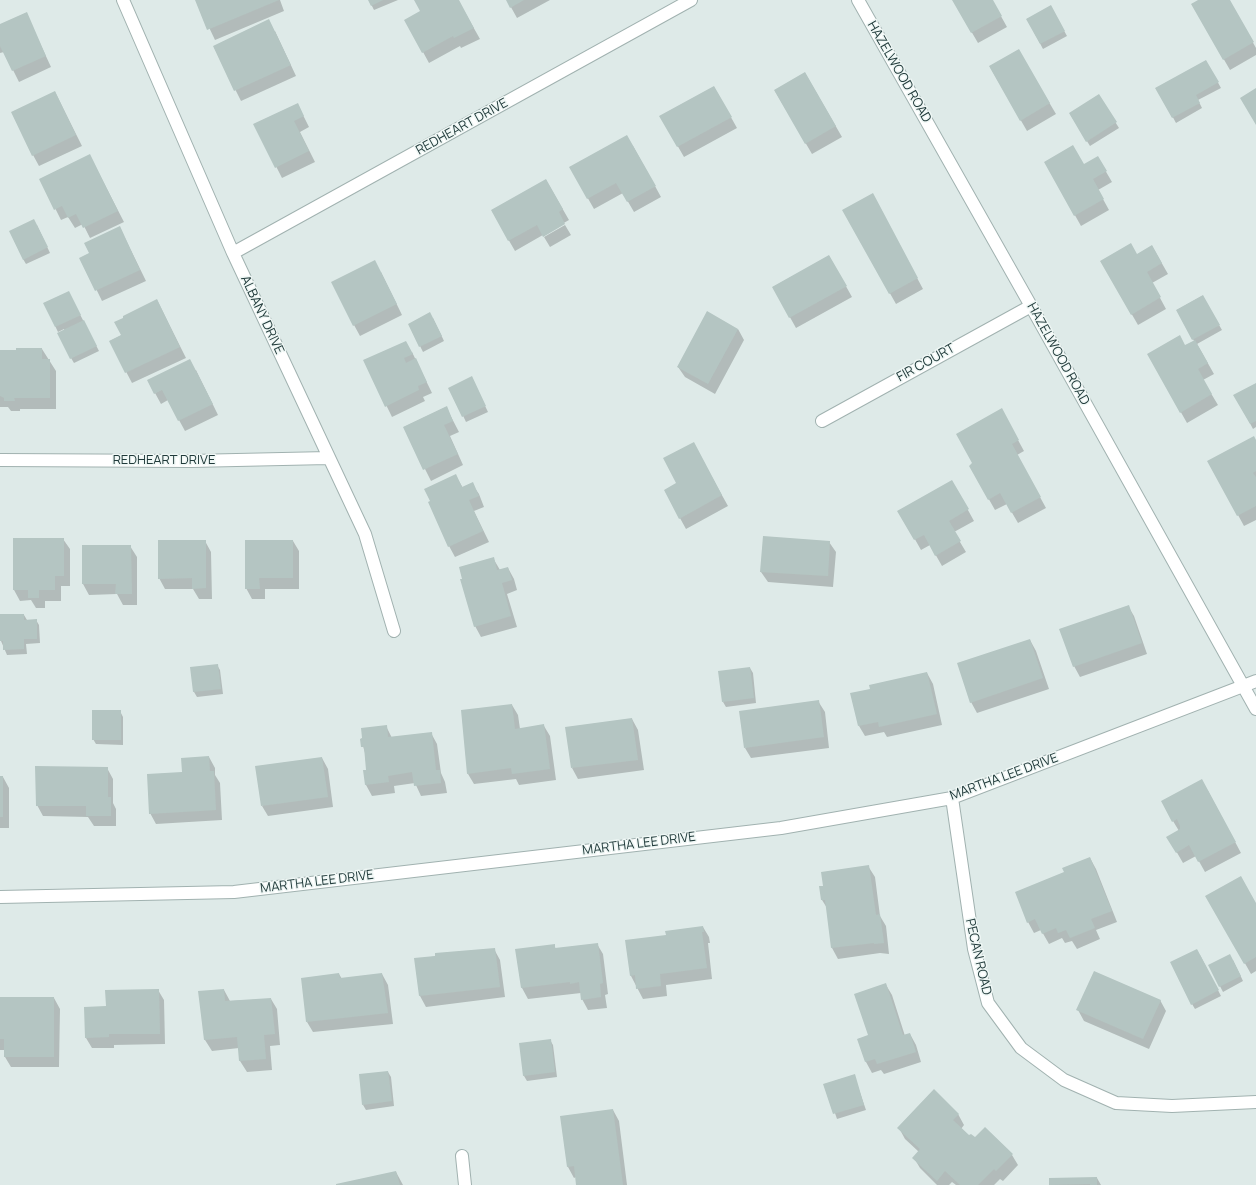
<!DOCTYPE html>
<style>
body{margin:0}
canvas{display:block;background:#deeae8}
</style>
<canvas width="1256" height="1185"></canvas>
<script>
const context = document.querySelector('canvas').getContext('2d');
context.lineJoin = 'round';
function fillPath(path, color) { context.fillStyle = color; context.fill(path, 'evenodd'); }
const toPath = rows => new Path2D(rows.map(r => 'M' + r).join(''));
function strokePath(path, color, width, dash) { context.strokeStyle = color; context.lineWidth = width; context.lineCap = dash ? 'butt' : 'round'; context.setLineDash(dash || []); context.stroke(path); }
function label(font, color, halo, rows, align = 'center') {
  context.font = font + ' Manrope,sans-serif'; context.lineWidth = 3; context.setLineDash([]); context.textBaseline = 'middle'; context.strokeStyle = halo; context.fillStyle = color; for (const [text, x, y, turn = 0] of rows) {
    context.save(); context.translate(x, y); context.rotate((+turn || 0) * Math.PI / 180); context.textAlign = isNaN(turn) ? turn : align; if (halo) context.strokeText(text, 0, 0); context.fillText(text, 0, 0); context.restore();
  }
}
fillPath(toPath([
 [196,0,280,0,284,11,215,40],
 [369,0,398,0,374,10],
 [416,0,458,0,480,39,461,48,460,46,429,63,423,52,422,11],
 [507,0,550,0,517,18],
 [953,0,992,0,1007,27,978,43],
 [1200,0,1229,0,1256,48,1256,55,1230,70,1192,4],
 [1051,7,1067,36,1043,49,1027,19],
 [26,13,51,67,19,82,4,52,0,53,0,25],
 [275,31,296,76,241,101,214,47],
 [1018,50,1056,114,1027,131,990,67],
 [1206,61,1221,88,1198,100,1202,108,1176,123,1157,88],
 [805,73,842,137,812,154,775,91],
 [714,87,737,128,684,157,661,117],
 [55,92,82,146,39,166,33,155],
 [1099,96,1119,128,1090,146,1070,114],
 [303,115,309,127,300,132,315,162,282,178,255,125],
 [633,146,661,197,634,212,623,193,594,209,570,167],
 [90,156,124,222,90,238,83,224,75,228,68,217,61,220,41,180],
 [1098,158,1112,182,1098,190,1109,210,1081,226,1045,162,1084,166],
 [546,180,569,220,515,251,492,211],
 [878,205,923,289,896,304,843,210],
 [37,225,50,253,26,264,23,259],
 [565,225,571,235,550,247,544,237],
 [125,238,146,281,102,301,81,258],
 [1152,246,1168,274,1152,283,1166,309,1138,325,1101,261,1137,255],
 [829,256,852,297,796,328,773,287],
 [381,272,402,315,360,336,354,325],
 [1202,296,1222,330,1197,344,1214,374,1203,380,1218,405,1187,423,1148,354,1185,347,1194,341,1177,310],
 [71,297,99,351,74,363,71,358,64,329,58,332,44,303],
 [157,300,186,358,132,383,110,341,122,335,125,318],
 [433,318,444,341,423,352,409,324],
 [738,329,744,340,715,394,685,377,678,367],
 [42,349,56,371,56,409,20,409,20,411,11,411,8,407,0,407,0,364],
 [412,352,432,393,423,397,425,401,392,417,364,360],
 [196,370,218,415,185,431,168,400,161,404,155,393],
 [474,383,488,412,466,422,450,388],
 [1256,384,1256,427,1253,429,1235,395],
 [446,407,459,432,450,436,463,465,431,481,404,427],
 [1007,420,1024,451,1017,455,1046,508,1018,523,1007,504,995,510,970,466],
 [1256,442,1256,520,1244,526,1209,462],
 [699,454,728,506,686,529,665,491,678,484],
 [456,476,463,488,472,484,479,494,484,507,474,511,489,542,455,557,449,546],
 [952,481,974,521,954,532,966,552,942,566,930,545,921,550,899,511],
 [63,539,70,549,70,586,61,586,61,601,45,601,45,608,36,608,31,600,20,601,14,590],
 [205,541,211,552,212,599,199,599,193,589,165,589,159,578],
 [293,541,299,551,299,589,265,589,265,599,252,599,246,588],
 [829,542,836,552,833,587,768,582,761,572],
 [130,546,137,557,137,605,123,605,117,594,89,595,83,584],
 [493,558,500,570,508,568,514,579,517,590,507,594,517,627,481,637,475,626],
 [1128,606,1134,616,1147,654,1080,677,1074,666],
 [24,615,27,620,36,620,39,625,40,643,26,644,27,654,7,655,1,641],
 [1030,640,1036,651,1049,689,977,713,971,702],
 [217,665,220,670,223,694,197,697,194,692,191,668],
 [750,668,753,673,756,703,726,707,723,702],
 [927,673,933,684,942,725,887,737,884,732,865,736,859,726,871,689],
 [818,701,825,712,829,748,751,758,745,748],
 [512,705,518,715,520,729,544,726,550,736,556,780,519,785,516,779,474,784,468,774],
 [120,711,123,717,123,745,96,744,93,739],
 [632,719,638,730,644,770,578,779,572,768],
 [386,726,392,738,431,733,437,744,441,773,445,782,447,793,421,796,415,783,394,786,395,793,372,796,366,785,367,771,365,753,361,739],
 [209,757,215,768,215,775,220,783,222,820,156,824,150,813,183,773],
 [322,758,328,769,333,807,268,816,262,806],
 [107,768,113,779,113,803,116,809,116,826,94,826,88,817,43,816,37,805],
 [0,777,3,777,9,788,9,828,0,828],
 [1208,791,1241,853,1205,872,1196,856,1183,863,1168,837,1179,831,1173,821],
 [1090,858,1096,869,1117,922,1096,930,1100,939,1077,949,1072,941,1065,943,1062,938,1049,944,1041,930,1034,933,1028,922,1065,873],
 [868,866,875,877,880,916,886,926,889,954,880,953,838,959,832,948,827,908,822,900],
 [1207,896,1256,905,1256,971,1251,974],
 [703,927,709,937,710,943,708,943,712,979,666,985,667,996,643,999,631,976,626,941,667,936],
 [597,944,603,954,608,994,605,995,607,1008,588,1010,582,999,581,993,528,999,522,988,517,950,554,945,556,949],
 [494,949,500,960,505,997,426,1007,420,996,415,959],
 [1200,955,1221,996,1195,1009,1192,1004],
 [1233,960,1243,981,1223,992,1209,965],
 [339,974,342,979,382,974,388,985,393,1024,313,1032,307,1022],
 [886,985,892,995,905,1036,910,1034,916,1045,921,1062,884,1074,881,1070,872,1073,866,1062,858,1039,869,1036],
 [158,990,164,1000,165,1044,114,1045,114,1048,92,1048,86,1038],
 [224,990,230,1001,271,999,277,1009,280,1045,270,1046,272,1070,247,1072,240,1061,239,1048,212,1051,205,1040,199,992],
 [0,998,54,998,60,1009,59,1067,11,1067,5,1057,5,1050,0,1050],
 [1160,1000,1166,1011,1149,1049,1084,1021,1078,1010],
 [550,1040,553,1045,557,1077,527,1081,524,1076,520,1044],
 [388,1072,391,1077,394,1106,366,1110,363,1105],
 [854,1075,866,1110,837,1119,825,1084],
 [613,1110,619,1121,627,1185,577,1185,576,1177,574,1178,568,1167,561,1117],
 [958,1114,964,1125,961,1129,969,1137,1012,1155,1018,1165,1003,1181,1000,1179,994,1185,956,1185,952,1182,949,1185,937,1185,920,1168,914,1158,919,1152,905,1139,899,1128],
 [396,1172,403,1185,337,1185],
 [1097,1178,1101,1185,1050,1185,1050,1179]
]), '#0003');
fillPath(toPath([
 [195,0,279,0,207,30],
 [368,0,383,0,371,6],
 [414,0,459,0,474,28,454,38,453,36,422,53,404,20,420,11],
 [506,0,524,0,510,8],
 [952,0,993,0,1002,16,971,33],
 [1198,0,1230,0,1254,42,1223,60,1191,4],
 [1051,5,1065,31,1040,44,1026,19],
 [27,12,46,56,12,71,0,46,0,24],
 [269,19,291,65,234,91,213,46],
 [1019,49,1050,103,1020,121,989,66],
 [1206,60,1219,82,1196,95,1200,103,1172,118,1155,88],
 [805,72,836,126,805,144,774,90],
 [714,86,732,117,677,147,659,116],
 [1256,88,1256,125,1240,98],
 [55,91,76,135,32,156,11,112],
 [1099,94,1117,122,1086,142,1069,113],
 [298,103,304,116,294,121,309,151,275,168,253,124],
 [627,135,656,186,627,202,616,183,587,199,569,167],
 [1073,145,1084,164,1098,156,1107,171,1093,179,1104,199,1074,216,1044,162],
 [90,154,118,211,83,228,76,214,68,218,62,206,54,210,39,179],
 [546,179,563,209,559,212,565,224,543,237,537,225,508,241,491,210],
 [873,193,918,278,889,294,842,210],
 [34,219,48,247,23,260,9,231],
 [120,226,140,270,95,291,79,258,89,253,84,243],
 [1131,243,1137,254,1152,245,1162,263,1147,272,1161,297,1131,315,1100,261],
 [829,255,847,286,789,318,772,287],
 [375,260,397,304,353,326,331,282],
 [69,291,81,315,55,327,43,303],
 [1203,295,1220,325,1192,340,1176,310],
 [157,299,180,347,125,373,109,341,121,335,114,322,123,318,123,316],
 [707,311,738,329,708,384,677,367],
 [430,312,442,336,419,347,408,324],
 [84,320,97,346,70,359,57,333],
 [1180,335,1185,345,1195,340,1208,363,1198,369,1212,394,1180,413,1147,354],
 [406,341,413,354,404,358,406,363,416,358,427,382,418,386,419,390,385,407,363,360],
 [16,348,42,348,42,359,50,359,50,398,14,398,15,401,4,401,4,398,0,396,0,350,16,350],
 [190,359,213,404,178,421,162,390,154,394,147,380],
 [472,376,486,406,462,417,448,388],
 [1256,383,1256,421,1250,424,1233,395],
 [447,406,453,421,444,425,458,454,423,470,403,427],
 [1002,408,1019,440,1012,444,1041,497,1011,513,1000,493,988,500,969,466,972,463,956,434],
 [1254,436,1256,440,1256,471,1253,473,1256,477,1256,506,1237,516,1207,461],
 [694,442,722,495,679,519,664,490,676,483,663,458],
 [456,474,462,487,473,482,479,496,469,500,483,531,448,547,428,502,430,501,424,489],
 [952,480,969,509,949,521,961,541,935,556,924,535,914,540,897,511],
 [763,536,830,541,828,576,760,572],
 [13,538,64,538,64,576,55,576,55,590,39,590,39,598,28,598,28,590,13,590],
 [158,540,206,540,206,588,192,589,192,578,158,579],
 [245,540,293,540,293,578,259,578,260,589,245,589],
 [82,545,131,545,132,594,115,594,116,584,82,584],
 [494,557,497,570,508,567,512,580,502,583,511,616,474,627,460,579,462,579,459,567],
 [1129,605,1142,643,1073,667,1059,629],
 [0,614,24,614,24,620,37,619,37,639,24,639,24,649,3,650,3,641,0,641],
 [1030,639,1043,678,970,703,957,663],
 [218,664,221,689,193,692,190,667],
 [750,667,754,698,722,702,718,671],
 [927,672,937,714,879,727,878,722,858,726,850,693,870,689,869,685],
 [819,700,824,737,744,748,739,711],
 [512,704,515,729,544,724,550,769,512,774,511,768,467,774,461,710],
 [92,710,121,710,121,740,92,740],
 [632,718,638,760,571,768,565,727],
 [387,725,388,737,432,732,436,770,440,770,441,783,414,786,412,772,388,776,389,782,365,785,363,770,366,770,364,747,361,747,360,739,362,738,361,728],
 [209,756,210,771,214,771,216,810,149,814,147,774,182,772,181,758],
 [322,757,328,797,261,806,255,766],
 [35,766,108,767,108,797,111,797,111,816,86,816,86,806,36,806],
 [0,776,3,776,3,817,0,817],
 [1202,779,1236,842,1198,862,1189,845,1176,853,1166,837,1180,829,1180,826,1177,819,1172,822,1161,801],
 [1090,857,1112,911,1091,919,1095,928,1070,938,1066,930,1058,933,1056,928,1042,934,1035,919,1027,923,1015,892,1064,872,1062,868],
 [869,865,876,915,880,914,884,943,874,944,874,943,831,948,825,900,821,900,819,886,823,886,821,872],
 [1241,876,1256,903,1256,957,1244,964,1205,896],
 [703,926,704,932,702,932,707,968,660,974,661,986,636,989,635,975,630,976,625,940,666,935,665,931],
 [598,943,603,983,600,984,601,997,581,1000,579,982,570,984,570,982,521,988,515,949,555,944,555,948],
 [495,948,500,987,419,996,414,958,435,956,435,953],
 [1197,949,1219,990,1191,1005,1170,962],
 [1230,954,1241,976,1219,987,1208,965],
 [1094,971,1161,1000,1143,1039,1076,1010],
 [339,973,340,978,382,973,388,1013,306,1022,301,978],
 [886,983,903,1035,910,1033,916,1052,877,1064,875,1059,865,1062,857,1039,868,1035,854,994],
 [159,989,160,1034,109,1034,109,1037,85,1038,84,1007,106,1006,105,990],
 [224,989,225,1001,271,998,275,1034,264,1035,266,1059,239,1061,237,1037,204,1040,198,991],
 [0,997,54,997,54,1057,4,1057,4,1039,0,1039],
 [551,1039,555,1072,523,1076,519,1043],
 [388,1071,392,1101,362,1105,359,1074],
 [855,1074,864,1105,833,1114,823,1084],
 [934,1089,959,1114,953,1120,969,1135,971,1134,975,1137,985,1127,1013,1154,996,1171,994,1169,978,1185,960,1185,945,1171,937,1181,912,1158,920,1149,897,1128],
 [613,1109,623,1185,576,1185,574,1166,567,1167,560,1116],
 [396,1171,400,1185,336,1185,336,1184],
 [1097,1177,1097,1185,1090,1185,1090,1184,1049,1185,1049,1178]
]), '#b4c5c2');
const minor = toPath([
 [123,0,233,253,365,534,394,631],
 [858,0,1031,306,1256,709],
 [233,253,691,0],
 [822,421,1031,306],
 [0,460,191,461,328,458],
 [952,798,974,949,988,1003,1021,1048,1064,1080,1116,1103,1172,1106,1256,1102],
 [0,897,234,892,781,828,952,798,1256,681],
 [462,1156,465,1185]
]);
strokePath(minor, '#a1b2b0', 14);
strokePath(minor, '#fff', 12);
label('13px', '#203a3a', '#eff7f5', [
 ["HAZELWOOD ROAD",899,72,60],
 ["REDHEART DRIVE",462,127,-29],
 ["ALBANY DRIVE",262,315,65],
 ["HAZELWOOD ROAD",1058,354,61],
 ["FIR COURT",926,363,-29],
 ["REDHEART DRIVE",164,460],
 ["MARTHA LEE DRIVE",1004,777,-20],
 ["MARTHA LEE DRIVE",639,844,-7],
 ["MARTHA LEE DRIVE",317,882,-7],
 ["PECAN ROAD",978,957,77]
]);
</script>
